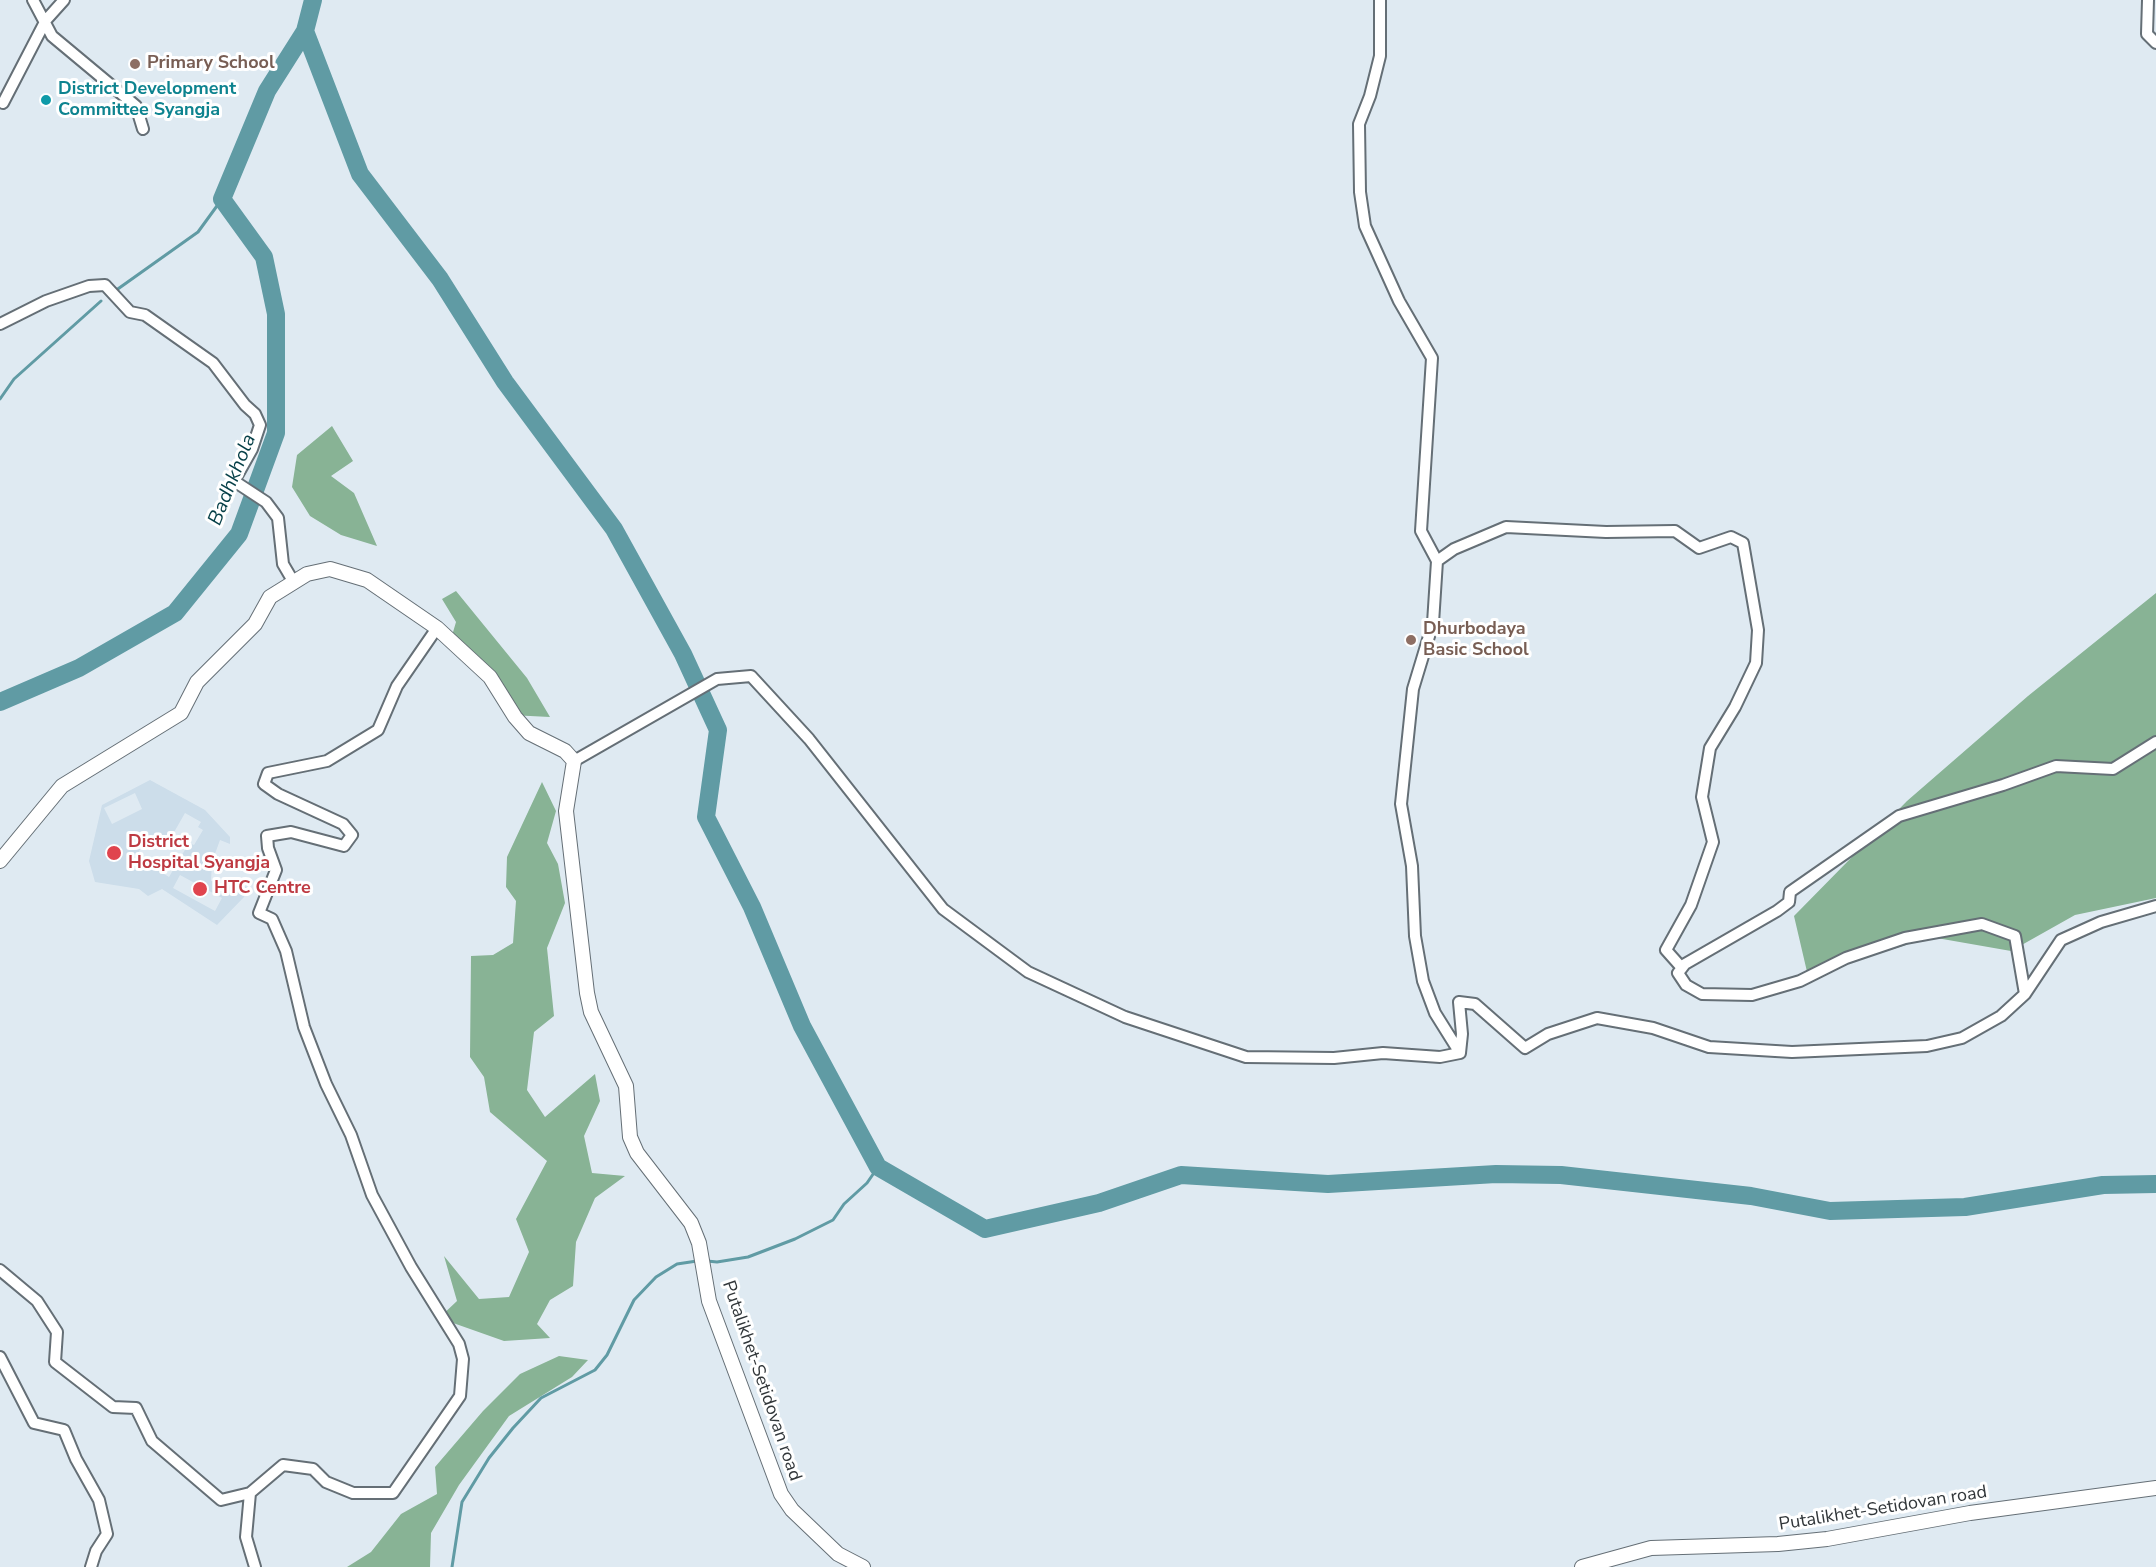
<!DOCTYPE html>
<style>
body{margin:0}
canvas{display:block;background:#dfeaf2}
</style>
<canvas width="2156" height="1567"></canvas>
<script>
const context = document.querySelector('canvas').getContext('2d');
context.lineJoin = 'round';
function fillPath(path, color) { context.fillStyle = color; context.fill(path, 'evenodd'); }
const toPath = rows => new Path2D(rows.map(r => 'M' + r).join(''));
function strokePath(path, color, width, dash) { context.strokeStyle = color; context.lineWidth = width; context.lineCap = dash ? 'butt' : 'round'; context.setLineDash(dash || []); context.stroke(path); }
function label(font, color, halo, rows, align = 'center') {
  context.font = font + ' "Nunito Sans",sans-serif'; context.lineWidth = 6; context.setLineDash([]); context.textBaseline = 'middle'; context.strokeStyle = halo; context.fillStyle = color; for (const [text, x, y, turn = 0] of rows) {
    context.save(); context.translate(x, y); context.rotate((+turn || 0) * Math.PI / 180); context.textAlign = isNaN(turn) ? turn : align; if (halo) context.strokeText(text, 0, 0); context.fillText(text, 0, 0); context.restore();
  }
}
fillPath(toPath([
 [150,780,205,810,230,837,230,844,220,840,212,862,211,881,248,887,244,897,217,925,162,889,148,896,139,889,95,882,89,861,102,805],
 [135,793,142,809,112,824,104,808],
 [185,813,201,822,198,827,203,830,194,845,189,843,169,877,136,857,146,838,165,848],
 [180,875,222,898,215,911,173,888]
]), '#ccddea');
fillPath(toPath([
 [332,426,353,461,331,476,354,493,377,546,341,535,310,516,292,487,297,455],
 [456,591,527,678,550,717,510,715,481,670,451,639,456,622,442,599],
 [2156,593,2156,898,2075,915,2011,951,1931,937,1808,976,1794,916,1907,801,2028,696],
 [542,782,556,811,547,843,558,864,565,903,547,948,554,1016,534,1032,527,1090,545,1117,595,1074,600,1101,584,1136,592,1173,625,1176,595,1198,576,1242,573,1286,550,1300,537,1324,550,1338,504,1341,439,1318,457,1301,444,1256,479,1299,509,1297,529,1252,516,1219,547,1161,490,1112,484,1077,470,1057,471,956,493,955,513,943,516,901,506,887,507,857],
 [559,1356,588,1360,572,1377,509,1416,459,1485,431,1533,430,1567,347,1567,371,1552,401,1514,437,1494,435,1467,483,1411,520,1374]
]), '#88b395');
strokePath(toPath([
 [115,291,198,232,222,199],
 [0,399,14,379,101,301],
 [707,1261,717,1262,748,1257,795,1239,833,1220,844,1204,867,1183,878,1167],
 [452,1567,462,1502,489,1458,513,1428,541,1398,595,1370,607,1355,634,1300,656,1277,677,1264,697,1261]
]), '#609ba4', 3);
strokePath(toPath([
 [313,0,305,31,360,174,440,279,505,382,614,529,683,654,718,730,706,817,752,907,802,1026,878,1167,985,1229,1099,1203,1181,1175,1328,1184,1496,1174,1561,1175,1751,1196,1830,1211,1965,1207,2103,1185,2156,1184],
 [0,702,79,668,175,613,239,534,276,433,276,314,264,257,222,199,267,91,305,31]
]), '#609ba4', 18);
const minor = toPath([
 [33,0,52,36,136,106,143,129],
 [1380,0,1380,56,1370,96,1359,124,1360,192,1365,226,1399,301,1432,358,1421,531,1437,561,1433,623,1413,689,1401,804,1412,866,1415,936,1423,981,1435,1013,1460,1053],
 [2148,0,2147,34,2156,43],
 [3,103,46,20,64,0],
 [0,324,46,301,89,286,105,285,130,312,145,315,213,363,245,405,255,414,260,425,252,449,234,481,266,502,278,518,283,564,293,581],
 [1437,561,1454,549,1506,527,1606,532,1675,531,1699,548,1731,537,1743,543,1758,630,1756,663,1735,707,1710,748,1702,797,1713,842,1691,905,1666,950,1682,968],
 [574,761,717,679,751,676,809,739,943,909,1028,972,1125,1017,1246,1057,1334,1058,1383,1053,1440,1057,1460,1053,1462,1034,1459,1002,1475,1004,1525,1048,1548,1034,1597,1018,1653,1028,1709,1047,1792,1052,1927,1046,1962,1038,2001,1016,2025,994,2061,940,2101,922,2156,906],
 [2025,994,2015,936,1982,924,1905,938,1846,958,1800,981,1752,995,1702,994,1686,985,1678,973,1685,964,1777,911,1789,902,1790,892,1899,816,2003,785,2056,766,2113,769,2156,742],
 [0,1270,37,1301,57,1332,55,1362,113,1407,136,1408,152,1441,221,1500,250,1493],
 [0,1357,34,1423,64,1430,76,1459,99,1500,107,1534,96,1551,91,1567],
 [255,1567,246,1537,250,1493,283,1465,313,1469,326,1482,353,1493,393,1493,460,1396,463,1359,459,1344,411,1267,372,1195,351,1135,326,1084,304,1027,286,951,272,919,259,913,276,870,268,848,267,836,291,832,344,846,352,835,343,824,278,794,264,784,268,773,327,761,378,730,397,686,437,628]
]);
const secondary = toPath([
 [0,861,62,786,181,713,197,682,255,624,270,597,307,574,330,569,367,580,437,628,490,677,515,717,529,733,565,751,574,761,566,811,587,993,591,1012,626,1086,630,1137,637,1153,691,1223,699,1243,709,1301,781,1494,792,1510,838,1554,863,1567],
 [1582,1567,1651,1548,1778,1544,1827,1539,1970,1513,2156,1488]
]);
strokePath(minor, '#656f76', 14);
strokePath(secondary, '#656f76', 16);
strokePath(minor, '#fff', 10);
strokePath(secondary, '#fff', 14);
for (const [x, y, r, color] of [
 [135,64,6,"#8d6e63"],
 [46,100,6,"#0f9aa8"],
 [1411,640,6,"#8d6e63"],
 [114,853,8,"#e0444e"],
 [200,889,8,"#e0444e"]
]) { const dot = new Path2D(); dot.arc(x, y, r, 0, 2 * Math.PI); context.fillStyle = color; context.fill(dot); strokePath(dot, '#fff', 2); }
label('bold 18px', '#785e54', '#fff', [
 ["Primary School",147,64],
 ["Dhurbodaya",1423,630],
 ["Basic School",1423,651]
], 'left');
label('bold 18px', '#0d838f', '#fff', [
 ["District Development",58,90],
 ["Committee Syangja",58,111]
], 'left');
label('bold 18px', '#be3a42', '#fff', [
 ["District",128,843],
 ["Hospital Syangja",128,864],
 ["HTC Centre",214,889]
], 'left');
label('18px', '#32373a', '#fff', [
 ["Putalikhet-Setidovan road",761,1381,71],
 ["Putalikhet-Setidovan road",1883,1509,-9]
]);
label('italic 20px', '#053f47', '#fff', [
 ["Badhkhola",233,480,-68]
]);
</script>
